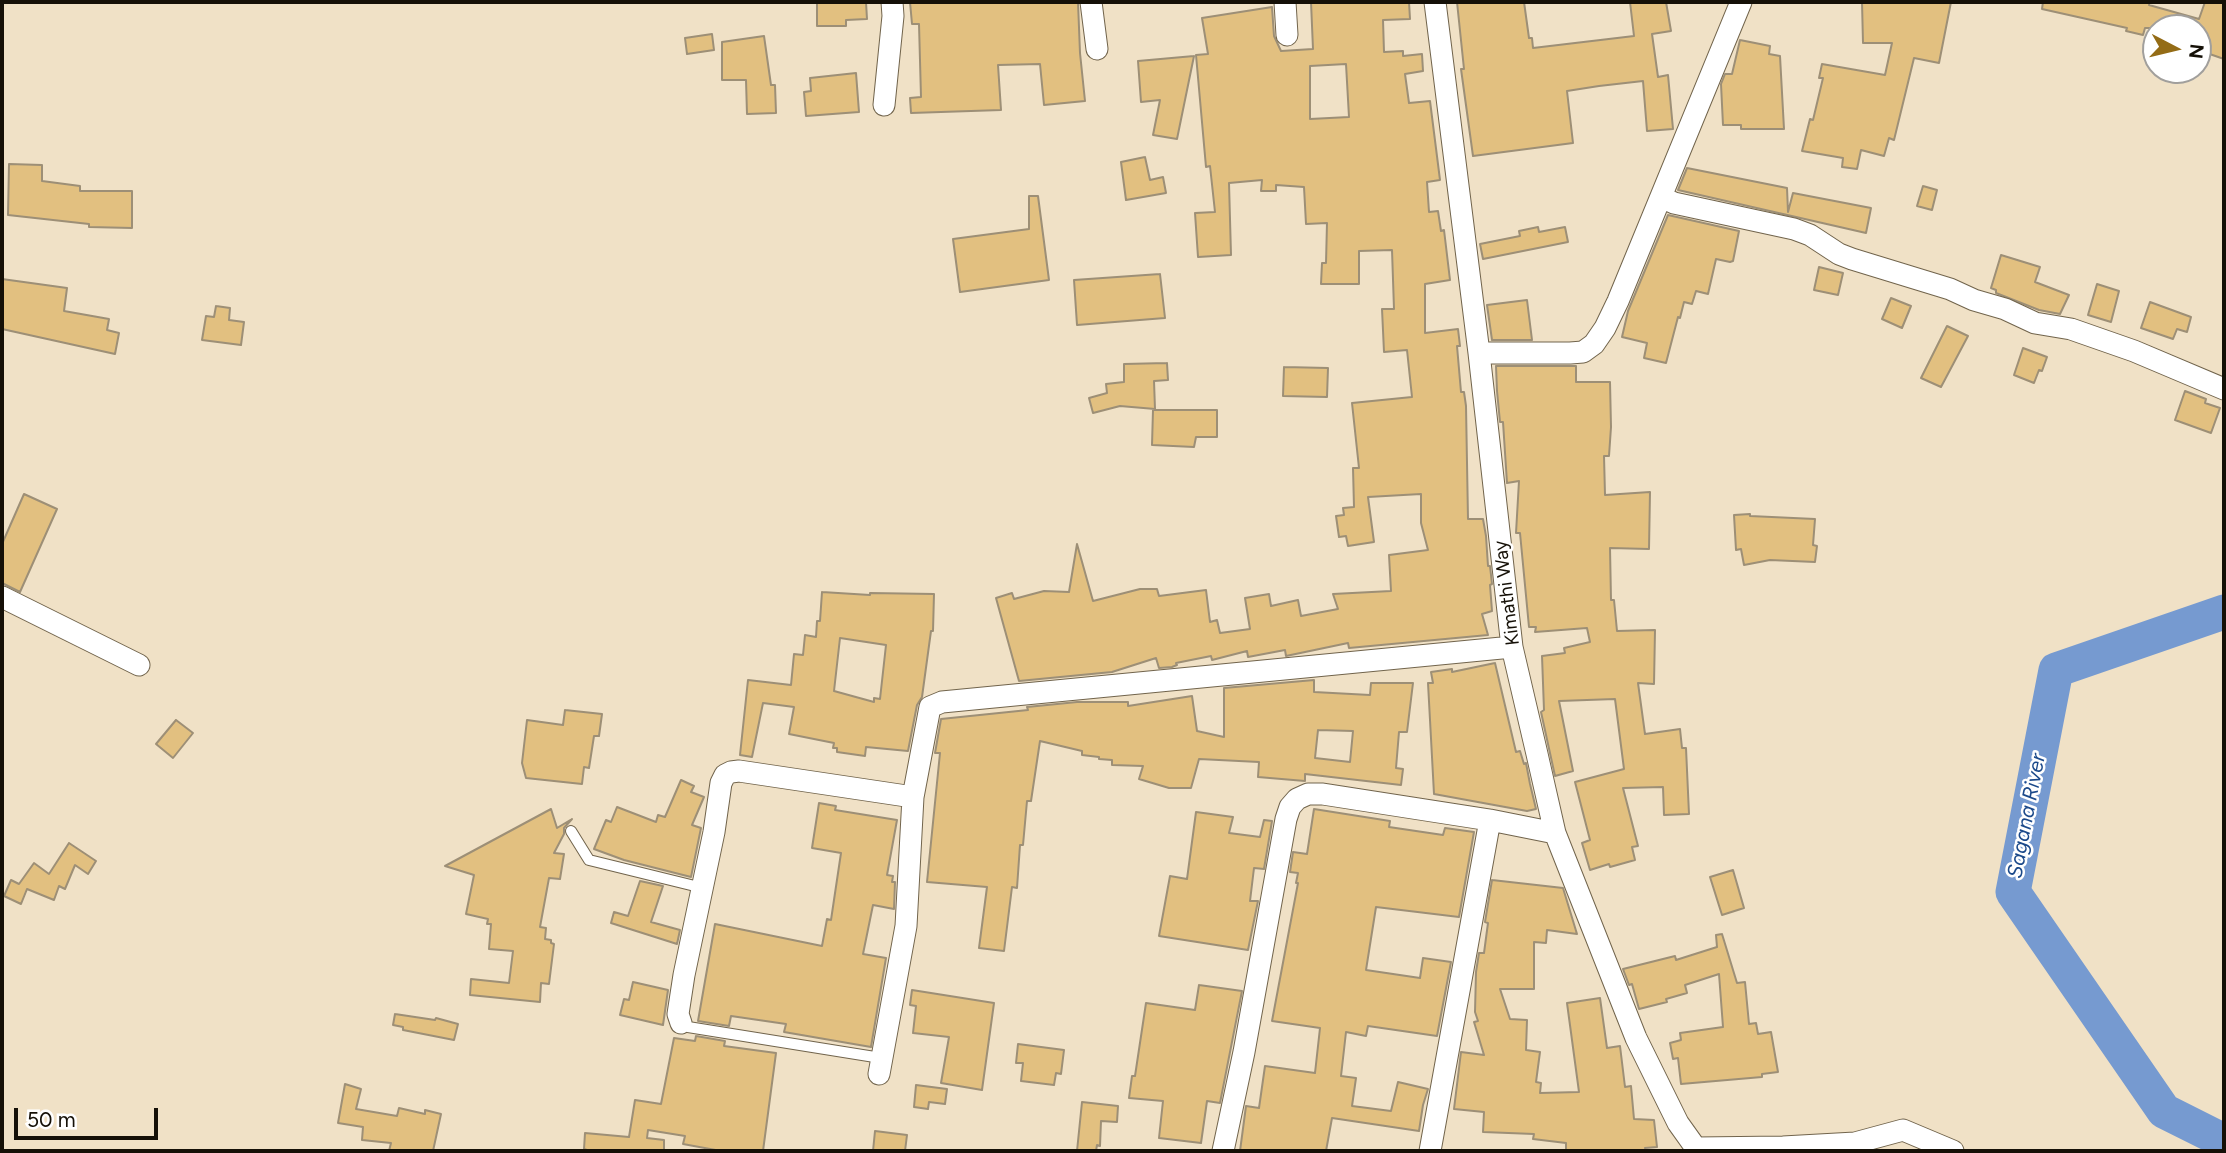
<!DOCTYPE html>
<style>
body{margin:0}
#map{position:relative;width:2226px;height:1153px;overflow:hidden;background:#f0e1c6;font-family:Figtree,sans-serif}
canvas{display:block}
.frame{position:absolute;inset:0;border:4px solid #151007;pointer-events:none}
.north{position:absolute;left:2142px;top:14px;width:70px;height:70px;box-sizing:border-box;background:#fff;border:2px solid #a19f9c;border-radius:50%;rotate:97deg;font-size:19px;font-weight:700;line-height:28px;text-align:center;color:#151007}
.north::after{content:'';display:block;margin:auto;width:24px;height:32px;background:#946c16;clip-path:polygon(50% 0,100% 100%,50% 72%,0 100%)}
.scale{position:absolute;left:14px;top:1108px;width:144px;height:32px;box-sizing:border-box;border:4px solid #151007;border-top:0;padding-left:9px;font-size:21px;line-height:24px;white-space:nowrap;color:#151007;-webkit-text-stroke:5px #fff;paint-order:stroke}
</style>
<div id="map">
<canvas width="2226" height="1153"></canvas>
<div class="frame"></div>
<div class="north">N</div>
<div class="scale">50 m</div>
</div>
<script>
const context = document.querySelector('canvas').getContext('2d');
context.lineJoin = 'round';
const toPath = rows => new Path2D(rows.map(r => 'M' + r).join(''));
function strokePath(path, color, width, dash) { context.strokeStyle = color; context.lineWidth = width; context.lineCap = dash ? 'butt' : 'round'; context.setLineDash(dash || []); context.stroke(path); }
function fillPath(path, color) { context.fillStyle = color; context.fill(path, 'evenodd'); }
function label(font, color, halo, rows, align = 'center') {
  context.font = font + ' Figtree,sans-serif'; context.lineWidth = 5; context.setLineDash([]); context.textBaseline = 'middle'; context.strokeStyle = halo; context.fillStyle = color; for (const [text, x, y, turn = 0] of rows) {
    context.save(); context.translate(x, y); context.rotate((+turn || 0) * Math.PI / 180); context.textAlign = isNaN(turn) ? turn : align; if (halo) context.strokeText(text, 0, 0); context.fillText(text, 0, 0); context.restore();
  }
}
strokePath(toPath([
 [2224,612,2056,670,2013,892,2164,1111,2224,1141]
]), '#769ad0', 35);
const building = toPath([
 [817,2,866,2,867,19,846,20,846,26,817,26,817,2],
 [910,2,1078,2,1080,53,1085,101,1044,105,1040,64,998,65,1001,110,911,113,910,98,921,97,919,24,912,24,910,2],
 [1311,2,1409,2,1410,19,1383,20,1384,52,1403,51,1403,56,1422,54,1423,71,1405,74,1409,103,1430,101,1440,180,1427,182,1429,212,1438,211,1441,231,1444,230,1450,280,1425,284,1425,333,1458,329,1460,346,1457,346,1461,392,1464,392,1466,406,1468,519,1483,519,1486,536,1488,566,1490,566,1492,584,1490,585,1492,611,1482,614,1488,635,1349,648,1348,643,1286,656,1285,650,1248,657,1247,651,1212,660,1211,656,1176,663,1177,665,1172,667,1159,668,1156,658,1112,672,1019,681,996,598,1012,593,1014,599,1044,591,1069,592,1077,544,1093,601,1140,589,1157,589,1159,596,1206,590,1210,622,1217,620,1220,633,1250,629,1245,598,1269,594,1271,606,1298,600,1301,616,1338,609,1333,594,1391,591,1389,555,1428,550,1421,523,1421,494,1368,497,1374,542,1348,546,1346,536,1339,537,1336,516,1344,515,1343,508,1354,507,1353,468,1359,468,1352,403,1412,397,1407,350,1384,352,1382,309,1394,309,1392,250,1359,251,1359,284,1321,284,1322,263,1326,263,1327,223,1306,224,1304,187,1276,185,1276,191,1261,191,1262,180,1229,183,1231,255,1198,257,1195,213,1215,212,1210,166,1206,167,1196,55,1208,54,1202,18,1272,7,1274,36,1281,51,1313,49,1311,2],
 [1346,64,1349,117,1310,119,1310,66,1346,64],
 [1457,2,1524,2,1529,38,1532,38,1533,48,1634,36,1630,2,1666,2,1671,31,1652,34,1658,77,1668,75,1673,129,1647,131,1643,81,1599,86,1567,91,1573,143,1473,156,1461,69,1464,69,1457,2],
 [1862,2,1951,2,1939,63,1914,58,1894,140,1889,138,1884,156,1861,150,1857,169,1842,167,1843,158,1802,151,1810,119,1813,120,1823,78,1819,78,1822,64,1885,75,1892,43,1863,43,1862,2],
 [2043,2,2150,2,2149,5,2199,19,2205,2,2224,2,2224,59,2198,50,2198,28,2145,28,2143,35,2126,31,2127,28,2042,9,2043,2],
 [712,34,714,50,687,54,685,38,712,34],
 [764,36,771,85,775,85,776,113,747,114,746,80,722,80,722,42,764,36],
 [1740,40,1770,46,1769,54,1780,56,1784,129,1741,129,1741,125,1723,125,1721,84,1725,74,1732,74,1740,40],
 [1194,56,1177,139,1153,135,1160,100,1141,102,1138,61,1194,56],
 [856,73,859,112,806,116,804,92,811,91,810,78,856,73],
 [1145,157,1150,180,1163,177,1166,193,1126,200,1121,162,1145,157],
 [9,164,42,165,42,181,80,186,80,191,132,191,132,228,89,227,89,224,8,215,9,164],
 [1687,168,1787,188,1788,212,1793,193,1871,208,1866,233,1678,190,1687,168],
 [1923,186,1937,190,1932,210,1917,206,1923,186],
 [1029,196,1038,196,1049,280,960,292,953,239,1029,229,1029,196],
 [1668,215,1739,231,1733,261,1730,262,1716,259,1708,294,1696,291,1692,304,1684,302,1680,318,1678,317,1666,363,1644,358,1647,343,1622,337,1628,311,1668,215],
 [1538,227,1539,232,1565,227,1568,242,1483,259,1480,244,1520,236,1519,231,1538,227],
 [2001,255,2040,267,2035,282,2069,295,2060,314,2039,310,1996,293,1996,290,1991,288,2001,255],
 [1819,267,1843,273,1838,295,1814,290,1819,267],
 [1160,274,1165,318,1077,325,1074,280,1160,274],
 [2,279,67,288,64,311,109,319,107,330,119,333,115,354,2,329,2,279],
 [2097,284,2119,291,2111,322,2088,315,2097,284],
 [1891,298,1911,306,1902,328,1882,319,1891,298],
 [1527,300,1532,340,1492,340,1487,305,1527,300],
 [2150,302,2191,317,2187,332,2177,329,2173,339,2141,328,2150,302],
 [216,306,230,308,229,320,244,322,241,345,202,340,206,316,214,317,216,306],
 [1947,326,1968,336,1941,387,1921,378,1947,326],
 [2023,348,2047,357,2042,371,2039,370,2034,383,2014,375,2023,348],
 [1167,363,1168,380,1154,381,1155,409,1120,406,1093,413,1089,398,1107,393,1106,384,1124,382,1124,364,1167,363],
 [1496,366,1576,366,1576,382,1610,382,1611,427,1609,456,1604,456,1605,495,1650,492,1649,549,1610,548,1611,600,1614,600,1617,631,1655,630,1654,684,1638,683,1645,734,1680,729,1682,748,1686,748,1689,814,1664,815,1663,787,1623,788,1638,846,1632,847,1635,860,1610,867,1609,864,1590,870,1582,843,1590,840,1575,782,1624,769,1615,699,1559,701,1573,771,1555,776,1541,712,1544,710,1542,656,1565,653,1564,648,1590,642,1587,628,1535,632,1536,627,1529,627,1520,533,1516,533,1519,481,1507,483,1503,422,1500,422,1497,391,1496,366],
 [1284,367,1328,368,1327,397,1283,396,1284,367],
 [2185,391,2206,399,2205,403,2220,408,2211,433,2175,420,2185,391],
 [1153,410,1217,410,1217,437,1196,437,1194,447,1152,445,1153,410],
 [24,494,57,509,20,592,2,583,2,544,24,494],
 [1750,514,1750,516,1815,519,1813,545,1817,546,1815,562,1770,560,1744,565,1741,549,1736,550,1734,515,1750,514],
 [822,592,870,595,870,593,934,594,933,631,931,631,922,697,917,705,908,751,866,747,865,756,837,752,837,748,833,748,834,743,789,734,794,707,763,703,752,757,740,755,748,680,791,685,794,654,803,655,805,635,816,637,817,621,820,621,822,592],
 [840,638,886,645,880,699,874,698,874,702,834,691,840,638],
 [1495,663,1516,752,1520,751,1524,764,1526,763,1530,784,1536,809,1527,811,1434,794,1428,683,1433,683,1431,672,1452,669,1452,672,1495,663],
 [1314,680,1314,692,1370,695,1371,683,1413,683,1407,732,1399,732,1396,768,1403,769,1401,785,1305,774,1305,781,1258,777,1259,762,1199,759,1191,788,1169,788,1139,779,1143,766,1112,765,1112,760,1099,759,1099,757,1082,755,1082,751,1040,741,1031,801,1027,801,1023,845,1020,845,1017,888,1012,887,1004,951,979,948,987,887,927,882,940,753,935,753,941,719,1028,710,1027,707,1077,702,1128,702,1128,706,1192,696,1197,731,1224,737,1224,688,1314,680],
 [1318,730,1353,731,1350,762,1315,758,1318,730],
 [565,710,602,714,599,736,594,736,589,768,584,767,582,784,526,778,522,763,527,720,563,725,565,710],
 [176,720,193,733,173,758,156,744,176,720],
 [681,780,694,786,691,792,704,797,692,825,701,828,691,877,624,860,594,849,606,820,611,822,617,807,656,822,658,815,665,817,681,780],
 [819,803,836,806,835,810,897,820,887,875,893,876,892,882,895,882,894,909,873,905,863,954,886,958,871,1047,784,1032,786,1024,731,1016,729,1026,698,1021,715,924,822,946,827,919,831,920,841,853,812,848,819,803],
 [551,809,557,828,572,819,564,828,564,834,554,853,564,854,560,879,549,878,540,927,546,928,545,939,551,940,551,943,554,944,549,984,541,983,540,1002,470,995,471,979,509,983,513,951,489,949,491,924,487,924,488,919,466,914,474,875,445,866,551,809],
 [1314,809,1390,821,1389,827,1443,835,1445,828,1474,832,1459,917,1376,907,1366,970,1420,978,1423,958,1451,962,1437,1036,1368,1026,1366,1036,1346,1032,1341,1076,1356,1078,1352,1106,1391,1111,1398,1082,1428,1089,1423,1105,1419,1131,1332,1118,1326,1151,1240,1151,1246,1106,1259,1108,1265,1066,1315,1073,1320,1028,1272,1021,1298,883,1296,883,1298,873,1290,872,1293,852,1307,854,1314,809],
 [1196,812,1233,817,1229,833,1260,837,1264,820,1272,821,1264,869,1254,868,1250,901,1258,901,1248,950,1159,936,1170,876,1187,879,1196,812],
 [69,843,96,861,88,874,75,865,65,889,59,886,54,900,27,889,21,904,4,896,11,880,19,884,34,863,49,874,69,843],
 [1733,870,1744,908,1722,915,1710,877,1733,870],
 [1492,880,1563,888,1577,934,1547,930,1546,943,1534,942,1534,989,1500,989,1510,1019,1527,1020,1526,1050,1540,1052,1536,1082,1541,1083,1540,1093,1579,1092,1567,1003,1600,998,1607,1048,1620,1046,1625,1087,1631,1086,1634,1119,1654,1120,1657,1147,1645,1148,1646,1151,1566,1151,1566,1143,1533,1139,1534,1134,1483,1132,1484,1112,1454,1109,1461,1052,1484,1055,1474,1022,1478,1021,1475,1012,1476,972,1479,953,1484,953,1488,923,1485,922,1492,880],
 [640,881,663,886,651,922,680,930,677,944,611,923,614,912,628,916,640,881],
 [1722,934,1737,983,1745,982,1749,1024,1756,1023,1758,1034,1771,1032,1778,1072,1762,1074,1762,1077,1681,1084,1678,1058,1673,1059,1670,1043,1681,1040,1680,1033,1723,1027,1719,974,1685,985,1687,993,1666,999,1667,1002,1639,1009,1632,984,1629,985,1623,969,1675,956,1676,960,1717,947,1716,935,1722,934],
 [633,982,668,990,663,1025,620,1015,624,999,629,1000,633,982],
 [1199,985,1242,991,1220,1103,1207,1101,1201,1143,1159,1138,1163,1101,1129,1098,1132,1076,1135,1076,1146,1003,1195,1010,1199,985],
 [912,990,994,1003,982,1090,941,1083,949,1037,913,1033,916,1006,910,1005,912,990],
 [395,1014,435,1020,436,1018,458,1024,454,1040,403,1030,403,1027,393,1025,395,1014],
 [696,1036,725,1041,724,1046,776,1053,763,1151,721,1151,683,1144,685,1136,648,1130,647,1138,664,1140,664,1151,590,1151,584,1149,585,1133,629,1137,635,1100,661,1104,674,1038,695,1041,696,1036],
 [1018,1044,1064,1050,1061,1074,1056,1073,1054,1085,1021,1081,1023,1063,1016,1063,1018,1044],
 [345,1084,361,1089,356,1109,397,1116,399,1108,425,1114,425,1110,441,1114,433,1151,389,1151,391,1143,362,1140,363,1127,338,1123,345,1084],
 [916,1085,947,1089,945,1104,929,1102,928,1109,914,1107,916,1085],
 [1082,1102,1118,1106,1117,1122,1101,1121,1100,1146,1097,1145,1096,1151,1077,1151,1082,1102],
 [875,1131,907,1135,905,1151,873,1151,875,1131]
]);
fillPath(building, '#e2c080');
strokePath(building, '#9d8f76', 2);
const lane = toPath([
 [571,831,589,860,703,888],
 [681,1023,688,1027,881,1058]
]);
const street = toPath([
 [1091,2,1097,49],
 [1285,2,1287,35],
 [1435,2,1479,353,1512,647,1537,754,1555,833,1636,1038,1678,1123,1698,1151],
 [884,105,893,16,892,2],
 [1661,197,1674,203,1794,229,1810,235,1839,254,1852,259,1950,289,1974,300,2005,309,2035,323,2071,329,2134,351,2224,389],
 [1479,353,1570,353,1583,352,1594,344,1605,328,1618,301,1741,2],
 [2,597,139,665],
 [681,1023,678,1014,684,975,714,832,721,783,725,775,731,772,739,771,913,797],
 [879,1074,906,926,913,797,930,707,942,702,1512,647],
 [1696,1148,1783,1147,1855,1143,1903,1130,1953,1151],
 [1223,1151,1244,1052,1286,819,1290,807,1297,799,1308,794,1323,794,1490,820,1555,833],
 [1430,1151,1490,820]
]);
strokePath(lane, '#71644c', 12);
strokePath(street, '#71644c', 23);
strokePath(lane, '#fff', 10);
strokePath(street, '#fff', 21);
label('19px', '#151007', '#fff', [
 ["Kimathi Way",1507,593,-97]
]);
label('italic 21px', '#1b498a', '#fff', [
 ["Sagana River",2027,816,-79]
]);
</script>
